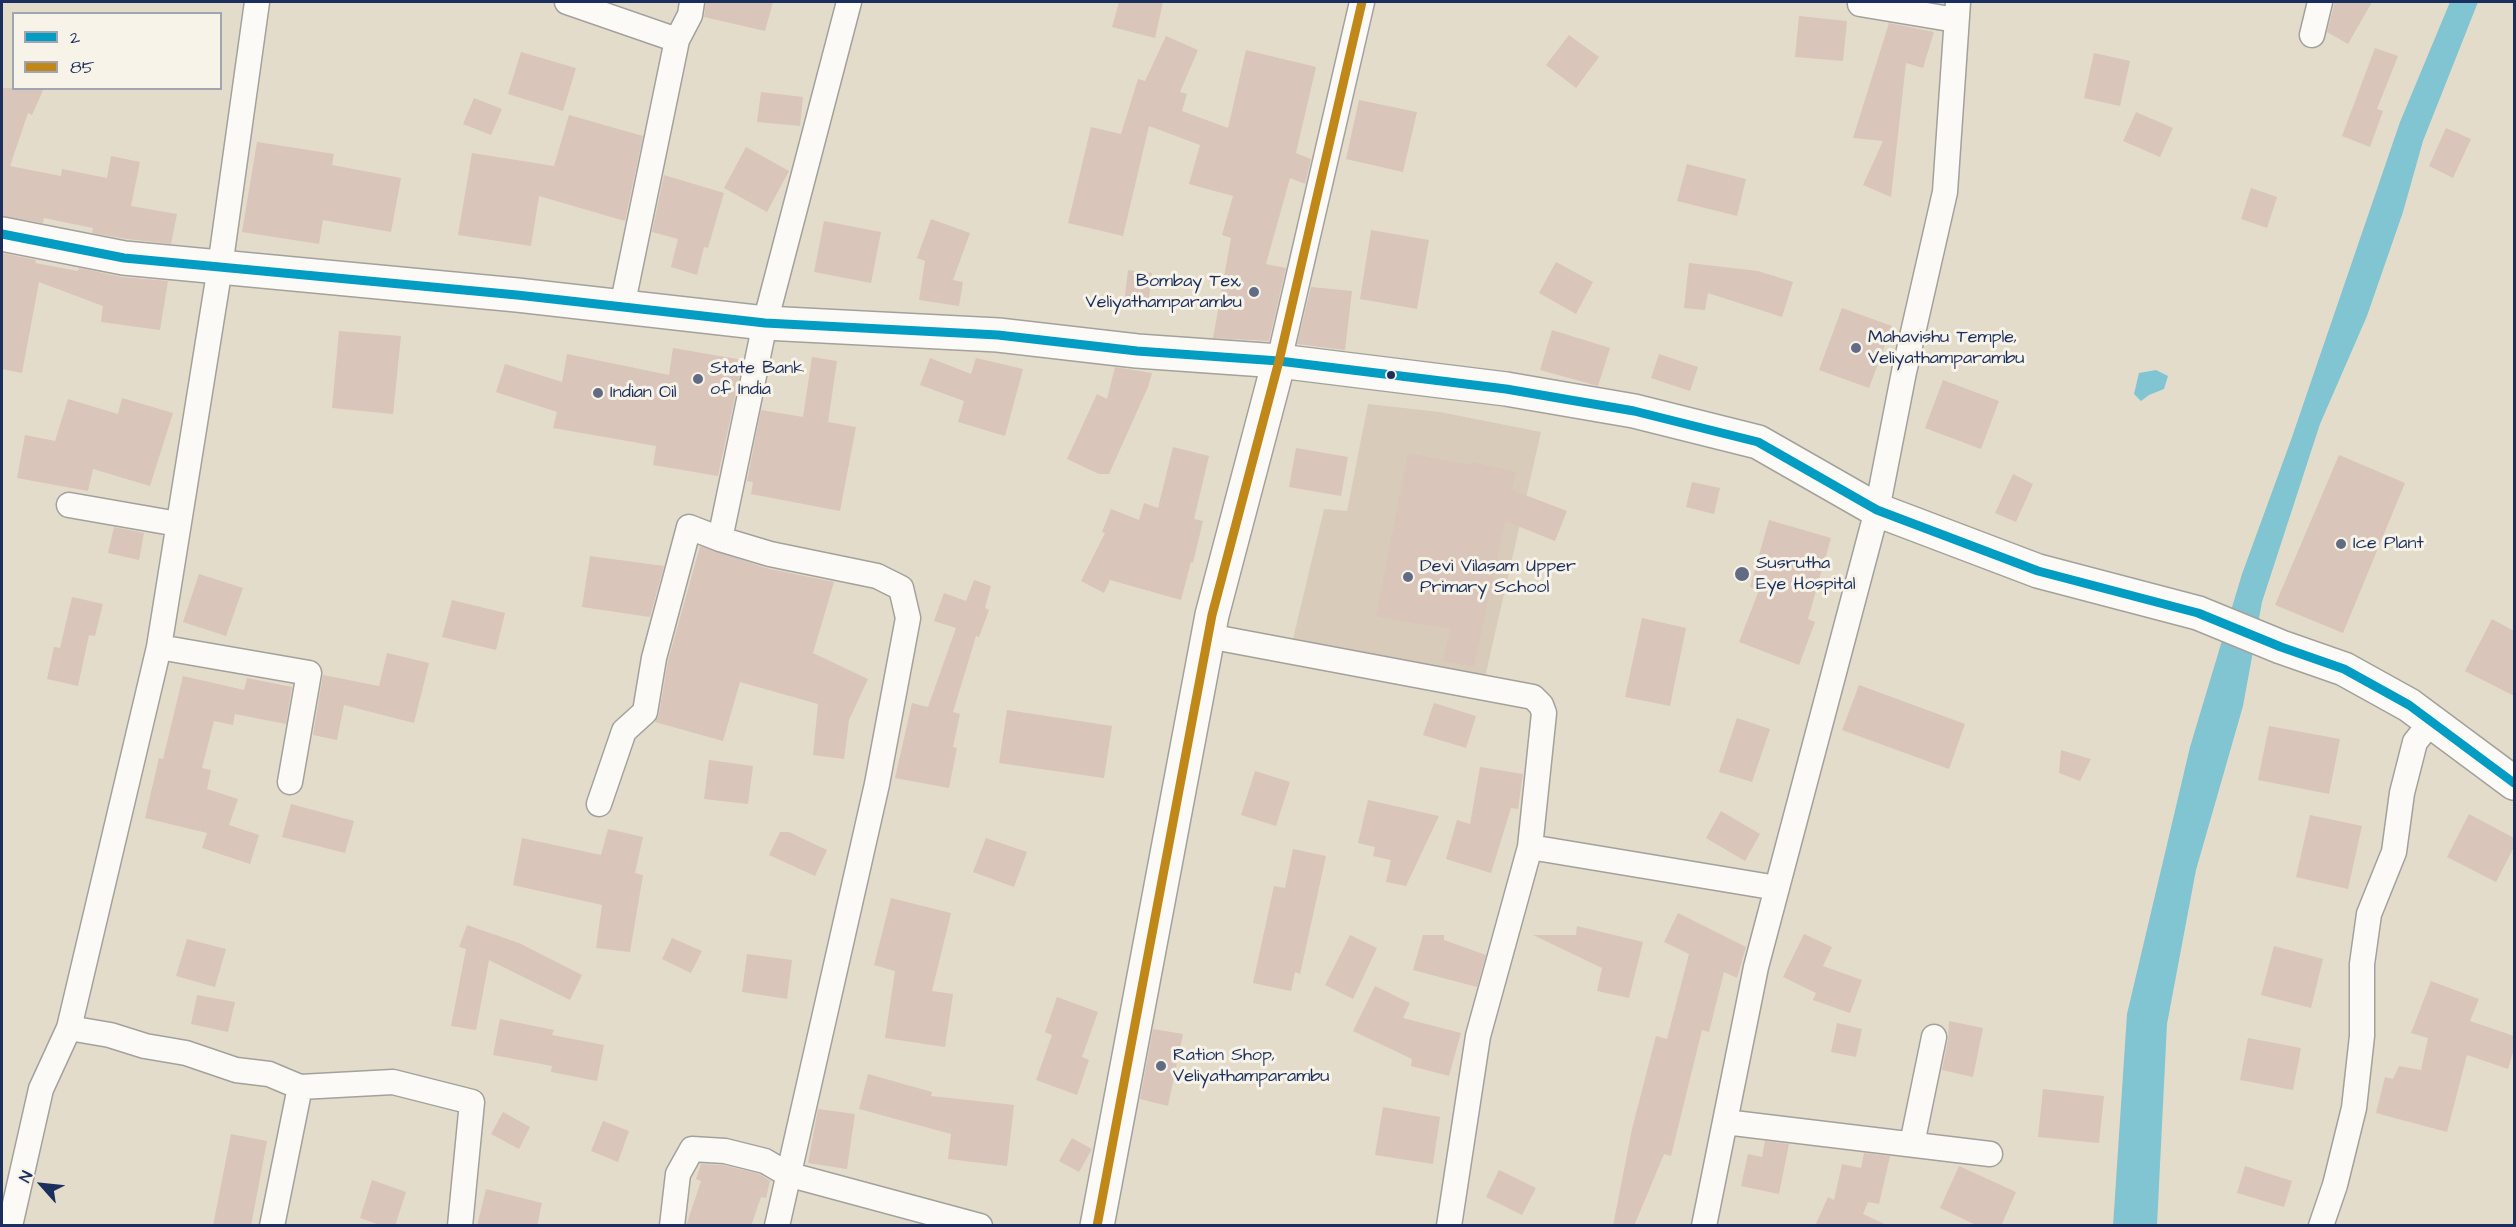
<!DOCTYPE html>
<style>
body{margin:0}
#map{position:relative;width:2516px;height:1227px;overflow:hidden;background:#e4dcca;font-family:"Architects Daughter",sans-serif}
canvas{display:block}
.frame{position:absolute;inset:0;border:3px solid #1b2f5e;pointer-events:none}
.legend{position:absolute;left:12px;top:12px;width:210px;height:78px;box-sizing:border-box;background:#f7f3e8;border:2px solid #9fa5b1;margin:0;padding:8px 10px;list-style:none;font-size:18px;color:#1b2f5e}
.legend li{display:flex;align-items:center;gap:12px;height:30px}
.legend b{width:30px;border:2px solid #9fa5b1}
.north{position:absolute;left:12px;top:1155px;width:60px;height:60px;-webkit-text-stroke:4px #f7f3e8;paint-order:stroke;rotate:297deg;font-size:16px;font-weight:700;line-height:24px;text-align:center;color:#1b2f5e}
.north::after{content:'';display:block;margin:auto;width:21px;height:27px;background:#1b2f5e;clip-path:polygon(50% 0,100% 100%,50% 72%,0 100%)}
</style>
<div id="map">
<canvas width="2516" height="1227"></canvas>
<div class="frame"></div>
<ul class="legend">
<li><b style="height:8px;background:#039dc3"></b>2</li>
<li><b style="height:8px;background:#c08818"></b>85</li>
</ul>
<div class="north">N</div>
</div>
<script>
const context = document.querySelector('canvas').getContext('2d');
context.lineJoin = 'round';
function fillPath(path, color) { context.fillStyle = color; context.fill(path, 'evenodd'); }
const toPath = rows => new Path2D(rows.map(r => 'M' + r).join(''));
function strokePath(path, color, width, dash) { context.strokeStyle = color; context.lineWidth = width; context.lineCap = dash ? 'butt' : 'round'; context.setLineDash(dash || []); context.stroke(path); }
function label(font, color, halo, rows, align = 'center') {
  context.font = font + ' "Architects Daughter",sans-serif'; context.lineWidth = 6; context.setLineDash([]); context.textBaseline = 'middle'; context.strokeStyle = halo; context.fillStyle = color; for (const [text, x, y, turn = 0] of rows) {
    context.save(); context.translate(x, y); context.rotate((+turn || 0) * Math.PI / 180); context.textAlign = isNaN(turn) ? turn : align; if (halo) context.strokeText(text, 0, 0); context.fillText(text, 0, 0); context.restore();
  }
}
fillPath(toPath([
 [1368,404,1440,412,1541,432,1483,686,1292,643,1324,509,1347,511]
]), '#d9cbba');
fillPath(toPath([
 [2450,2,2478,2,2423,141,2403,212,2367,316,2320,424,2262,602,2243,706,2196,870,2167,1024,2157,1225,2113,1226,2127,1014,2190,747,2242,574,2291,440,2400,122],
 [2156,370,2168,376,2164,389,2149,395,2141,401,2134,394,2139,373]
]), '#81c4d2');
fillPath(toPath([
 [706,2,773,2,765,31,704,17],
 [1119,2,1163,2,1155,38,1112,27],
 [2335,2,2372,2,2348,44,2327,32],
 [1799,16,1847,21,1843,61,1795,57],
 [1889,23,1934,32,1923,68,1906,63,1891,197,1863,185,1883,141,1853,138],
 [1569,35,1599,57,1576,88,1546,65],
 [1166,36,1198,50,1180,92,1187,94,1182,111,1228,128,1246,50,1316,67,1296,153,1311,159,1305,184,1290,178,1266,264,1286,268,1269,341,1213,338,1231,238,1222,235,1233,196,1189,184,1200,145,1149,126,1123,236,1068,223,1091,127,1121,134,1138,79,1145,81],
 [2375,48,2398,56,2377,109,2383,111,2370,147,2342,136],
 [521,52,576,68,563,111,508,94],
 [2094,53,2130,61,2120,106,2084,98],
 [2,88,44,88,32,115,28,113,10,166,61,176,62,169,107,178,111,156,140,162,131,206,177,214,171,244,127,239,92,233,93,228,44,218,43,223,2,216],
 [761,92,803,97,800,126,757,122],
 [474,98,502,109,491,135,463,124],
 [1359,100,1417,112,1403,172,1346,159],
 [2136,112,2173,128,2160,157,2123,141],
 [569,115,643,136,625,221,539,196,531,246,458,235,472,153,554,166],
 [2446,128,2471,139,2453,178,2429,166],
 [257,142,334,154,332,165,401,178,391,232,323,220,319,244,242,232],
 [746,147,789,171,767,212,724,188],
 [1687,164,1746,179,1737,216,1677,201],
 [664,175,724,193,708,248,704,247,697,275,671,267,678,239,652,232],
 [2251,188,2277,197,2267,228,2241,219],
 [931,219,970,233,953,280,963,282,959,306,919,300,925,261,917,258],
 [824,221,881,232,871,283,814,272],
 [1371,230,1429,240,1417,309,1360,299],
 [2,253,36,260,35,263,78,271,79,268,122,277,168,281,160,330,101,322,103,306,39,282,22,373,2,369],
 [1556,262,1593,282,1576,314,1539,293],
 [1689,263,1758,271,1793,282,1782,317,1708,293,1705,310,1684,308],
 [1128,270,1152,273,1148,307,1124,304],
 [1311,287,1352,291,1345,350,1297,344],
 [1842,308,1892,326,1869,388,1819,370],
 [1552,330,1610,348,1598,386,1540,370],
 [339,331,401,336,393,414,332,408],
 [673,348,743,360,718,476,653,465,656,446,553,428,557,412,496,392,505,364,562,382,567,354,669,375],
 [1659,354,1698,367,1690,391,1651,378],
 [812,357,837,361,828,422,856,427,840,511,751,494,753,482,747,481,761,410,803,417],
 [930,358,971,374,976,358,1023,369,1005,436,958,422,964,401,920,385],
 [1115,367,1152,373,1148,387,1109,474,1099,474,1067,459,1097,394,1107,399],
 [1943,380,1999,401,1981,449,1925,428],
 [122,398,173,413,150,486,93,469,88,491,17,478,25,435,55,441,68,399,118,414],
 [1173,447,1209,456,1194,519,1203,521,1193,563,1191,562,1181,600,1110,580,1104,593,1081,581,1105,533,1102,532,1111,509,1139,520,1144,503,1158,508],
 [1296,448,1348,457,1341,496,1289,487],
 [1408,453,1471,465,1472,462,1516,472,1512,490,1567,511,1555,541,1505,521,1474,667,1443,661,1450,629,1376,616],
 [2339,455,2405,483,2343,633,2275,605],
 [2013,474,2033,484,2016,522,1995,513],
 [1692,482,1720,488,1714,514,1686,507],
 [1769,520,1831,538,1808,619,1815,622,1799,665,1739,642,1759,590,1750,587],
 [114,527,144,533,139,560,108,553],
 [700,546,766,568,834,582,813,653,868,679,849,720,844,759,813,755,818,704,740,682,723,741,655,722,659,714,668,661],
 [590,556,664,566,650,617,582,607],
 [199,574,243,588,226,636,183,622],
 [974,580,991,586,985,608,989,610,979,637,976,636,953,712,960,714,953,747,957,748,949,788,895,778,912,703,928,707,956,628,934,621,944,593,966,601],
 [72,597,103,604,95,636,89,635,78,686,47,679,54,647,60,648],
 [452,600,505,613,496,650,442,637],
 [1642,618,1686,628,1670,706,1625,697],
 [2492,619,2514,631,2514,696,2465,671],
 [387,653,429,663,414,723,344,705,337,740,313,735,323,675,379,686],
 [183,676,244,690,247,678,292,687,286,724,235,714,233,725,214,721,202,768,211,770,207,789,238,799,229,825,259,835,250,864,202,848,207,833,145,818,159,758,163,759],
 [1859,685,1965,724,1949,769,1842,730],
 [1434,703,1476,716,1466,748,1423,735],
 [1007,710,1112,726,1104,778,999,763],
 [1737,718,1770,729,1752,782,1719,772],
 [2269,726,2340,739,2329,794,2258,780],
 [2061,750,2091,759,2080,781,2059,773],
 [709,760,753,766,748,804,704,799],
 [1480,767,1523,774,1518,809,1511,808,1491,873,1446,859,1457,820,1470,824],
 [1255,771,1290,782,1276,826,1241,815],
 [1368,800,1439,816,1406,886,1386,882,1391,860,1373,856,1375,847,1358,843],
 [291,804,354,821,345,853,282,837],
 [1721,811,1760,834,1745,861,1706,838],
 [2469,814,2514,838,2514,847,2496,882,2447,857],
 [2310,815,2362,826,2348,889,2296,877],
 [608,829,643,837,635,873,643,875,630,952,596,948,602,905,513,885,522,838,601,855],
 [780,832,789,832,827,850,815,876,769,855],
 [986,838,1027,852,1014,887,973,872],
 [1293,849,1326,856,1300,974,1295,972,1291,991,1253,983,1274,886,1285,888],
 [891,898,951,913,932,991,953,994,945,1047,885,1038,895,971,874,965],
 [1678,913,1746,947,1737,978,1724,972,1709,1032,1702,1030,1671,1156,1664,1154,1634,1226,1613,1226,1632,1129,1656,1036,1667,1039,1689,954,1664,942],
 [467,925,519,943,582,975,570,1000,489,960,476,1030,451,1026,466,949,459,947],
 [1577,926,1643,942,1629,998,1597,991,1602,968,1533,935,1576,935],
 [1804,934,1832,947,1823,966,1862,980,1850,1013,1813,1000,1816,993,1783,977],
 [1350,935,1377,948,1353,999,1325,985],
 [1423,935,1444,935,1444,940,1486,955,1477,987,1413,970],
 [672,938,702,951,691,973,662,959],
 [187,939,226,949,215,987,176,976],
 [2274,946,2323,959,2311,1008,2261,995],
 [747,954,792,960,787,999,742,992],
 [2431,981,2479,999,2470,1021,2514,1036,2514,1049,2508,1069,2467,1055,2447,1132,2376,1113,2385,1077,2393,1079,2399,1066,2421,1070,2428,1038,2411,1033],
 [1375,986,1410,1003,1403,1018,1461,1033,1449,1076,1411,1066,1412,1059,1353,1031],
 [197,995,235,1002,228,1032,191,1024],
 [1057,997,1098,1012,1082,1057,1089,1060,1077,1095,1036,1080,1052,1035,1045,1032],
 [500,1019,554,1030,552,1035,604,1045,597,1081,551,1072,552,1066,493,1055],
 [1949,1021,1983,1028,1973,1077,1942,1070,1948,1040],
 [1837,1023,1862,1029,1856,1057,1831,1052],
 [1153,1029,1183,1034,1168,1106,1140,1099],
 [2248,1038,2301,1048,2293,1090,2240,1080],
 [868,1074,932,1092,931,1096,1014,1105,1007,1166,948,1159,951,1134,859,1109],
 [2043,1089,2104,1096,2099,1143,2038,1137],
 [1383,1107,1440,1117,1433,1164,1375,1155],
 [818,1109,855,1114,847,1169,808,1163],
 [503,1112,530,1127,519,1149,491,1134],
 [603,1121,629,1131,618,1162,591,1151],
 [231,1134,267,1141,251,1226,213,1226],
 [1072,1138,1092,1149,1079,1172,1059,1161],
 [1765,1141,1789,1144,1779,1194,1741,1186,1748,1154,1762,1157],
 [1864,1153,1890,1156,1879,1204,1868,1202,1863,1214,1889,1226,1815,1226,1828,1197,1834,1200,1842,1164,1861,1168],
 [701,1164,723,1165,760,1174,770,1181,766,1198,761,1197,751,1226,686,1226,701,1181,696,1179],
 [1959,1166,2016,1192,2001,1226,1978,1226,1940,1208],
 [2245,1166,2292,1181,2284,1207,2237,1193],
 [1499,1170,1536,1188,1522,1215,1486,1197],
 [372,1180,406,1192,395,1226,383,1226,360,1218],
 [486,1189,542,1203,537,1226,477,1226]
]), '#d9c5b9');
const minor = toPath([
 [567,2,677,40,622,307],
 [1860,4,1956,20],
 [2312,35,2320,2],
 [677,40,690,15,692,2],
 [1279,361,1362,2],
 [69,505,178,524],
 [720,539,770,554,877,576,901,588,908,618,877,784,777,1226],
 [1208,636,1533,697,1541,705,1544,713,1530,847,1478,1036,1449,1226],
 [159,647,309,673,290,782],
 [599,804,624,731,645,712,654,658,689,527,720,539,765,323,849,2],
 [1530,847,1777,888],
 [69,1028,110,1035,145,1046,186,1053,236,1070,269,1074,300,1087,393,1082,472,1102,460,1226],
 [1725,1122,1990,1154],
 [1912,1144,1934,1037],
 [10,1226,41,1089,69,1028,159,647,220,267,257,2],
 [272,1226,300,1087],
 [672,1226,678,1174,692,1149,725,1151,765,1161,787,1174,980,1226],
 [1704,1226,1756,967,1877,510,1904,372,1945,192,1958,2],
 [2321,1226,2335,1185,2354,1108,2362,1036,2362,964,2369,914,2394,852,2402,793,2415,742,2432,721]
]);
const secondary = toPath([
 [1097,1226,1212,615,1279,361]
]);
const primary = toPath([
 [2,234,124,258,517,295,765,323,998,335,1137,351,1279,361,1506,389,1634,411,1758,442,1877,510,2038,571,2198,613,2281,647,2344,669,2409,705,2514,783]
]);
strokePath(minor, '#a3a19c', 27);
strokePath(secondary, '#a3a19c', 36);
strokePath(primary, '#a3a19c', 36);
strokePath(minor, '#fbfaf7', 24);
strokePath(secondary, '#fbfaf7', 33);
strokePath(primary, '#fbfaf7', 33);
strokePath(toPath([
 [2,234,124,258,517,295,765,323,998,335,1137,351,1279,361,1506,389,1634,411,1758,442,1877,510,2038,571,2198,613,2281,647,2344,669,2409,705,2514,783]
]), '#039dc3', 9);
strokePath(toPath([
 [1097,1226,1212,615,1279,361,1362,2]
]), '#c08818', 9);
for (const [x, y, r, color] of [
 [1254,292,6,"#616c84"],
 [1856,348,6,"#616c84"],
 [1391,375,5,"#1b2f5e"],
 [698,379,6,"#616c84"],
 [598,393,6,"#616c84"],
 [2341,544,6,"#616c84"],
 [1742,574,8,"#616c84"],
 [1408,577,6,"#616c84"],
 [1161,1066,6,"#616c84"]
]) { const dot = new Path2D(); dot.arc(x, y, r, 0, 2 * Math.PI); context.fillStyle = color; context.fill(dot); strokePath(dot, '#f7f3e8', 2); }
label('18px', '#1b2f5e', '#f7f3e8', [
 ["Bombay Tex,",1242,282,"right"],
 ["Veliyathamparambu",1242,303,"right"],
 ["Mahavishu Temple,",1868,338],
 ["Veliyathamparambu",1868,359],
 ["State Bank",710,369],
 ["of India",710,390],
 ["Indian Oil",610,393],
 ["Ice Plant",2353,544],
 ["Susrutha",1756,564],
 ["Eye Hospital",1756,585],
 ["Devi Vilasam Upper",1420,567],
 ["Primary School",1420,588],
 ["Ration Shop,",1173,1056],
 ["Veliyathamparambu",1173,1077]
], 'left');
</script>
